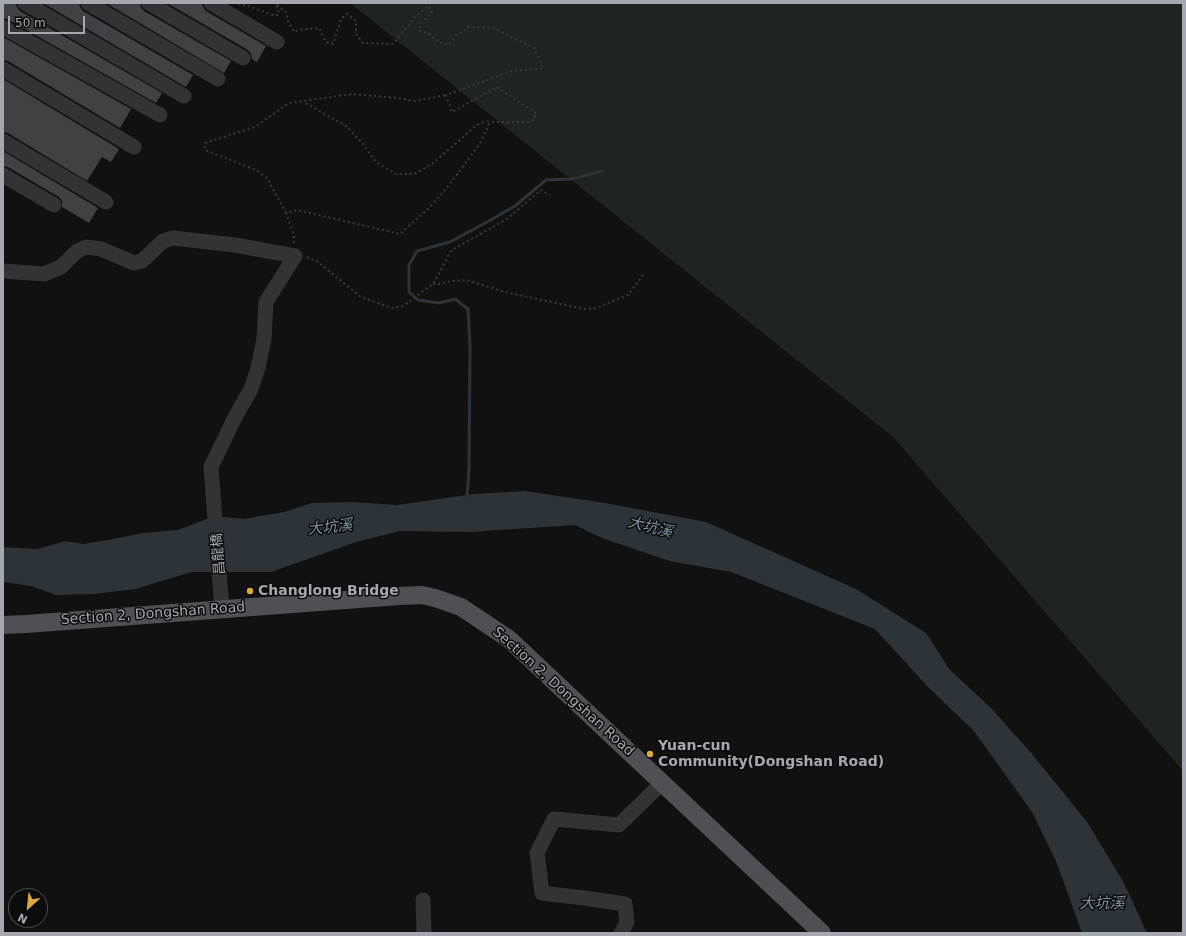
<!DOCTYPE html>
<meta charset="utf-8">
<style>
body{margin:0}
#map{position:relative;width:1186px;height:936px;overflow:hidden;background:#111112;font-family:"DejaVu Sans",sans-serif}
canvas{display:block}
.frame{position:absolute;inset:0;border:4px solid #a4a8b1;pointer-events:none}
.north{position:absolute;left:8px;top:888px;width:40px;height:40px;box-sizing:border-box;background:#0c0c0d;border:1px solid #494a4f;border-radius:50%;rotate:207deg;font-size:11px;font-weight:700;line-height:16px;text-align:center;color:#a4a8b1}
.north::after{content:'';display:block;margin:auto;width:14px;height:18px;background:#dda83e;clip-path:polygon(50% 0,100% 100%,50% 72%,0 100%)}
.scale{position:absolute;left:8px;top:16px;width:77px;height:18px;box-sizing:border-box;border:2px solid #a4a8b1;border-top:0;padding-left:5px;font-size:12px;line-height:14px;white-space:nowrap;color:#a4a8b1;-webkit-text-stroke:3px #0c0c0d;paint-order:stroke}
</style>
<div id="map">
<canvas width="1186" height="936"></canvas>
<div class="frame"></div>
<div class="north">N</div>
<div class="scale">50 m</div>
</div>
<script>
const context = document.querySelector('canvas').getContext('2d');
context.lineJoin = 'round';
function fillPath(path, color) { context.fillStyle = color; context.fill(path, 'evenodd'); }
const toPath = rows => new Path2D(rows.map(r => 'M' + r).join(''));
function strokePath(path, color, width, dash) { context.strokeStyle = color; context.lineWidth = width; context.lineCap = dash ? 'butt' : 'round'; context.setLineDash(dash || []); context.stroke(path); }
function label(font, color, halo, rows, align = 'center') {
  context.font = font + ' "DejaVu Sans","Noto Sans TC",sans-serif'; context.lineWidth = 3; context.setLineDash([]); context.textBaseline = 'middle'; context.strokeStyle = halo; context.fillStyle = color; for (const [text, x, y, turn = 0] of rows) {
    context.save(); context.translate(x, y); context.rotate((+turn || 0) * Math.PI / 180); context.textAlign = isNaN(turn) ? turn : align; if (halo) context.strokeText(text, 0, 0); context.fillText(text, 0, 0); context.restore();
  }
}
fillPath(toPath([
 [350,3,1183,3,1183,771,893,437]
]), '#1e241e');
fillPath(toPath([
 [525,491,605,503,706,522,856,589,926,633,950,670,991,708,1032,754,1087,822,1124,883,1147,933,1082,933,1056,861,1032,812,974,731,928,687,875,629,731,572,670,561,602,538,575,525,469,532,400,531,356,542,271,572,192,572,135,589,95,594,56,595,31,586,3,582,3,547,37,549,66,541,83,544,108,540,143,533,178,530,215,516,244,519,284,512,312,503,351,502,397,505,474,494]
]), '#2c3339');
strokePath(toPath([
 [467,497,469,468,470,347,468,309,455,299,439,303,418,300,409,292,409,265,417,251,450,242,487,222,515,206,546,180,572,179,602,171]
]), '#2c3339', 3);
fillPath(toPath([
 [3,3,16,3,17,7,20,11,162,93,156,103,7,19,3,18],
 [43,3,79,3,80,7,83,11,193,75,186,87],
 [106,3,140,3,141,7,144,11,231,61,224,73],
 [167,3,202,3,203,7,206,11,266,46,257,62,252,59,251,54,248,50],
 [3,37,131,109,120,128,8,61,3,60],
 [3,79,119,149,111,162,102,157,87,181,8,133,3,132],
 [3,151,98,208,89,223,62,207,62,201,59,197,8,167,3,166]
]), '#404145');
strokePath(toPath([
 [238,4,248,6,276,16,279,13,276,4,286,12,288,21,294,32,298,30,319,28,326,42,333,44,341,19,347,14,356,21,356,34,363,43,393,44,417,15,429,6,432,13,421,23,419,31,428,33,438,42,449,45,456,36,468,27,493,28,534,48,543,69,512,71,446,95,452,112,497,87,537,114,531,122,490,122],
 [286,213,267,178,256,170,205,150,205,143,255,127,289,103,352,94,398,98,414,101,446,95],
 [294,243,294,235,286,213,297,210,400,234,429,208,450,184,479,145,490,122,486,121,477,125,432,164,414,174,396,174,376,162,363,144,346,126,304,102],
 [307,257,318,262,361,297,392,308,403,306,433,284,440,272,450,252,455,248,507,219,541,190,550,195],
 [433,284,439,284,451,281,467,280,505,292,584,309,596,308,628,295,644,274]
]), '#383a3d', 2, [2, 3]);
strokePath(toPath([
 [25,3,184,96],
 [88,3,218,79],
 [149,3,243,58],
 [211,3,277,42],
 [3,27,160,115],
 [3,69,134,147],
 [3,141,106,202],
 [3,175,54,205],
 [3,271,44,274,61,267,77,251,86,247,101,249,134,263,142,261,163,241,173,238,235,245,295,256,266,302,264,339,258,368,251,389,234,419,211,467,222,609],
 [423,900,424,933],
 [621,933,627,922,625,904,584,898,542,893,537,853,554,819,619,825,662,783]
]), '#323337', 15);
strokePath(toPath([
 [3,625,26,624,399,596,422,595,435,598,461,607,509,639,822,933]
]), '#4f5055', 18);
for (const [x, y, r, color] of [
 [250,591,4,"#dda83e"],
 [650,754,4,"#dda83e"]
]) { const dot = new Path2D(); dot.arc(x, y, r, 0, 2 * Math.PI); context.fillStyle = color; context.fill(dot); strokePath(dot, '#0c0c0d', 1.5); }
label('14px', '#a4a8b1', '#0c0c0d', [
 ["昌龍橋",219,554,-95],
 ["Section 2, Dongshan Road",153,614,-4],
 ["Section 2, Dongshan Road",563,692,42]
]);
label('bold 14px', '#a4a8b1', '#0c0c0d', [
 ["Changlong Bridge",258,591],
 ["Yuan-cun",658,746],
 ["Community(Dongshan Road)",658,762]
], 'left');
label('italic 15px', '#7e95a9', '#0c0c0d', [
 ["大坑溪",330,528,-6],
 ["大坑溪",650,528,14],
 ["大坑溪",1102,904]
]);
</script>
